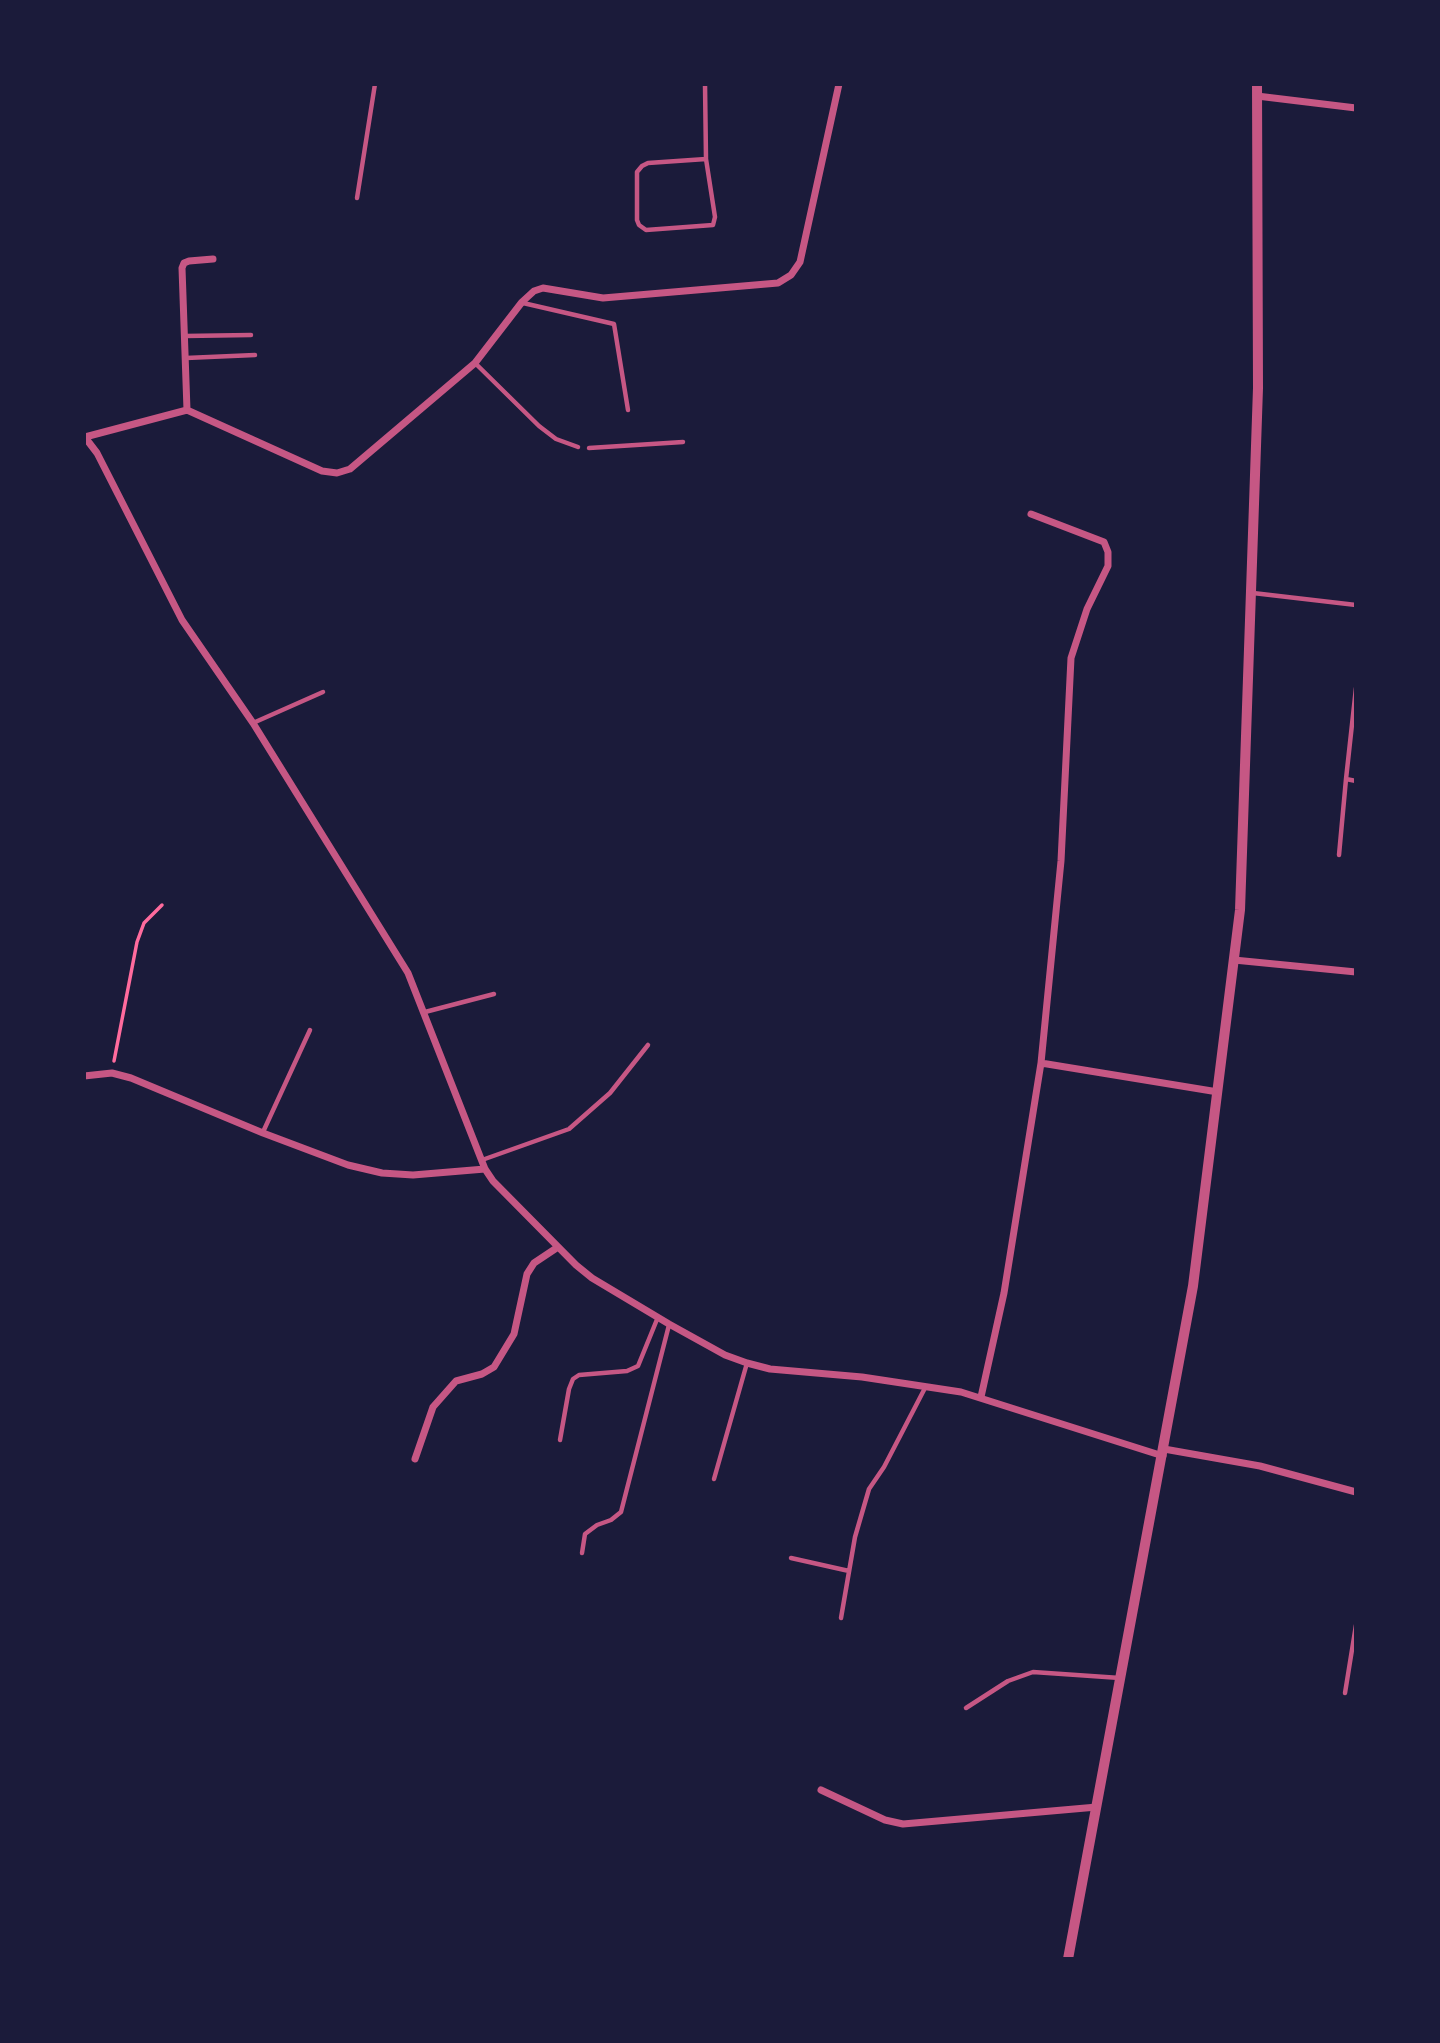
<!DOCTYPE html>
<style>
body{margin:0}
#map{position:relative;width:1440px;height:2043px;overflow:hidden;background:#1b1b3a;font-family:Bitter,serif}
canvas{display:block}
.frame{position:absolute;inset:0;border:86px solid #1b1b3a;pointer-events:none}
</style>
<div id="map">
<canvas width="1440" height="2043"></canvas>
<div class="frame"></div>
</div>
<script>
const context = document.querySelector('canvas').getContext('2d');
context.lineJoin = 'round';
const toPath = rows => new Path2D(rows.map(r => 'M' + r).join(''));
function strokePath(path, color, width, dash) { context.strokeStyle = color; context.lineWidth = width; context.lineCap = dash ? 'butt' : 'round'; context.setLineDash(dash || []); context.stroke(path); }
strokePath(toPath([
 [114,1061,137,942,144,923,162,905]
]), '#ff6b9d', 3.5);
strokePath(toPath([
 [705,84,706,159,715,217,713,225,646,230,639,225,637,220,637,172,642,166,648,163,706,159],
 [357,198,375,84],
 [523,303,614,324,628,410],
 [185,336,251,335],
 [186,358,255,355],
 [475,363,539,426,556,439,578,447],
 [589,448,683,442],
 [1253,593,1356,605],
 [1356,688,1346,779,1356,781],
 [253,723,323,692],
 [1339,855,1346,779],
 [425,1012,494,994],
 [263,1132,310,1030],
 [482,1160,569,1129,610,1093,648,1045],
 [560,1440,569,1389,573,1379,579,1375,627,1371,638,1366,658,1317],
 [714,1479,747,1363],
 [582,1553,585,1534,597,1525,611,1520,621,1512,669,1325],
 [791,1558,849,1571],
 [841,1618,855,1537,869,1489,884,1467,925,1388],
 [1345,1693,1356,1625],
 [966,1708,1008,1681,1033,1672,1120,1678]
]), '#c65784', 4.5);
strokePath(toPath([
 [1257,96,1356,108],
 [187,410,182,268,184,263,189,261,213,259],
 [84,436,97,453,182,620,253,723,408,973,485,1169,493,1181,576,1265,592,1278,669,1324,725,1355,747,1363,770,1369,862,1377,961,1392,1163,1456],
 [85,437,187,410,322,471,337,473,350,469,475,363,522,302,534,291,543,288,603,298,778,283,791,275,800,262,839,84],
 [1234,960,1356,972],
 [1041,1063,1218,1092],
 [84,1076,112,1073,131,1078,263,1133,348,1165,382,1173,413,1175,485,1169],
 [981,1397,1004,1293,1041,1063,1061,861,1071,658,1087,609,1108,566,1108,552,1104,542,1031,514],
 [1164,1449,1260,1466,1356,1492],
 [415,1459,433,1407,456,1381,482,1374,494,1367,514,1334,527,1274,534,1263,558,1247],
 [821,1790,885,1820,903,1824,1097,1807]
]), '#c65784', 7);
strokePath(toPath([
 [1068,1959,1193,1286,1240,910,1258,388,1257,84]
]), '#c65784', 10);
</script>
